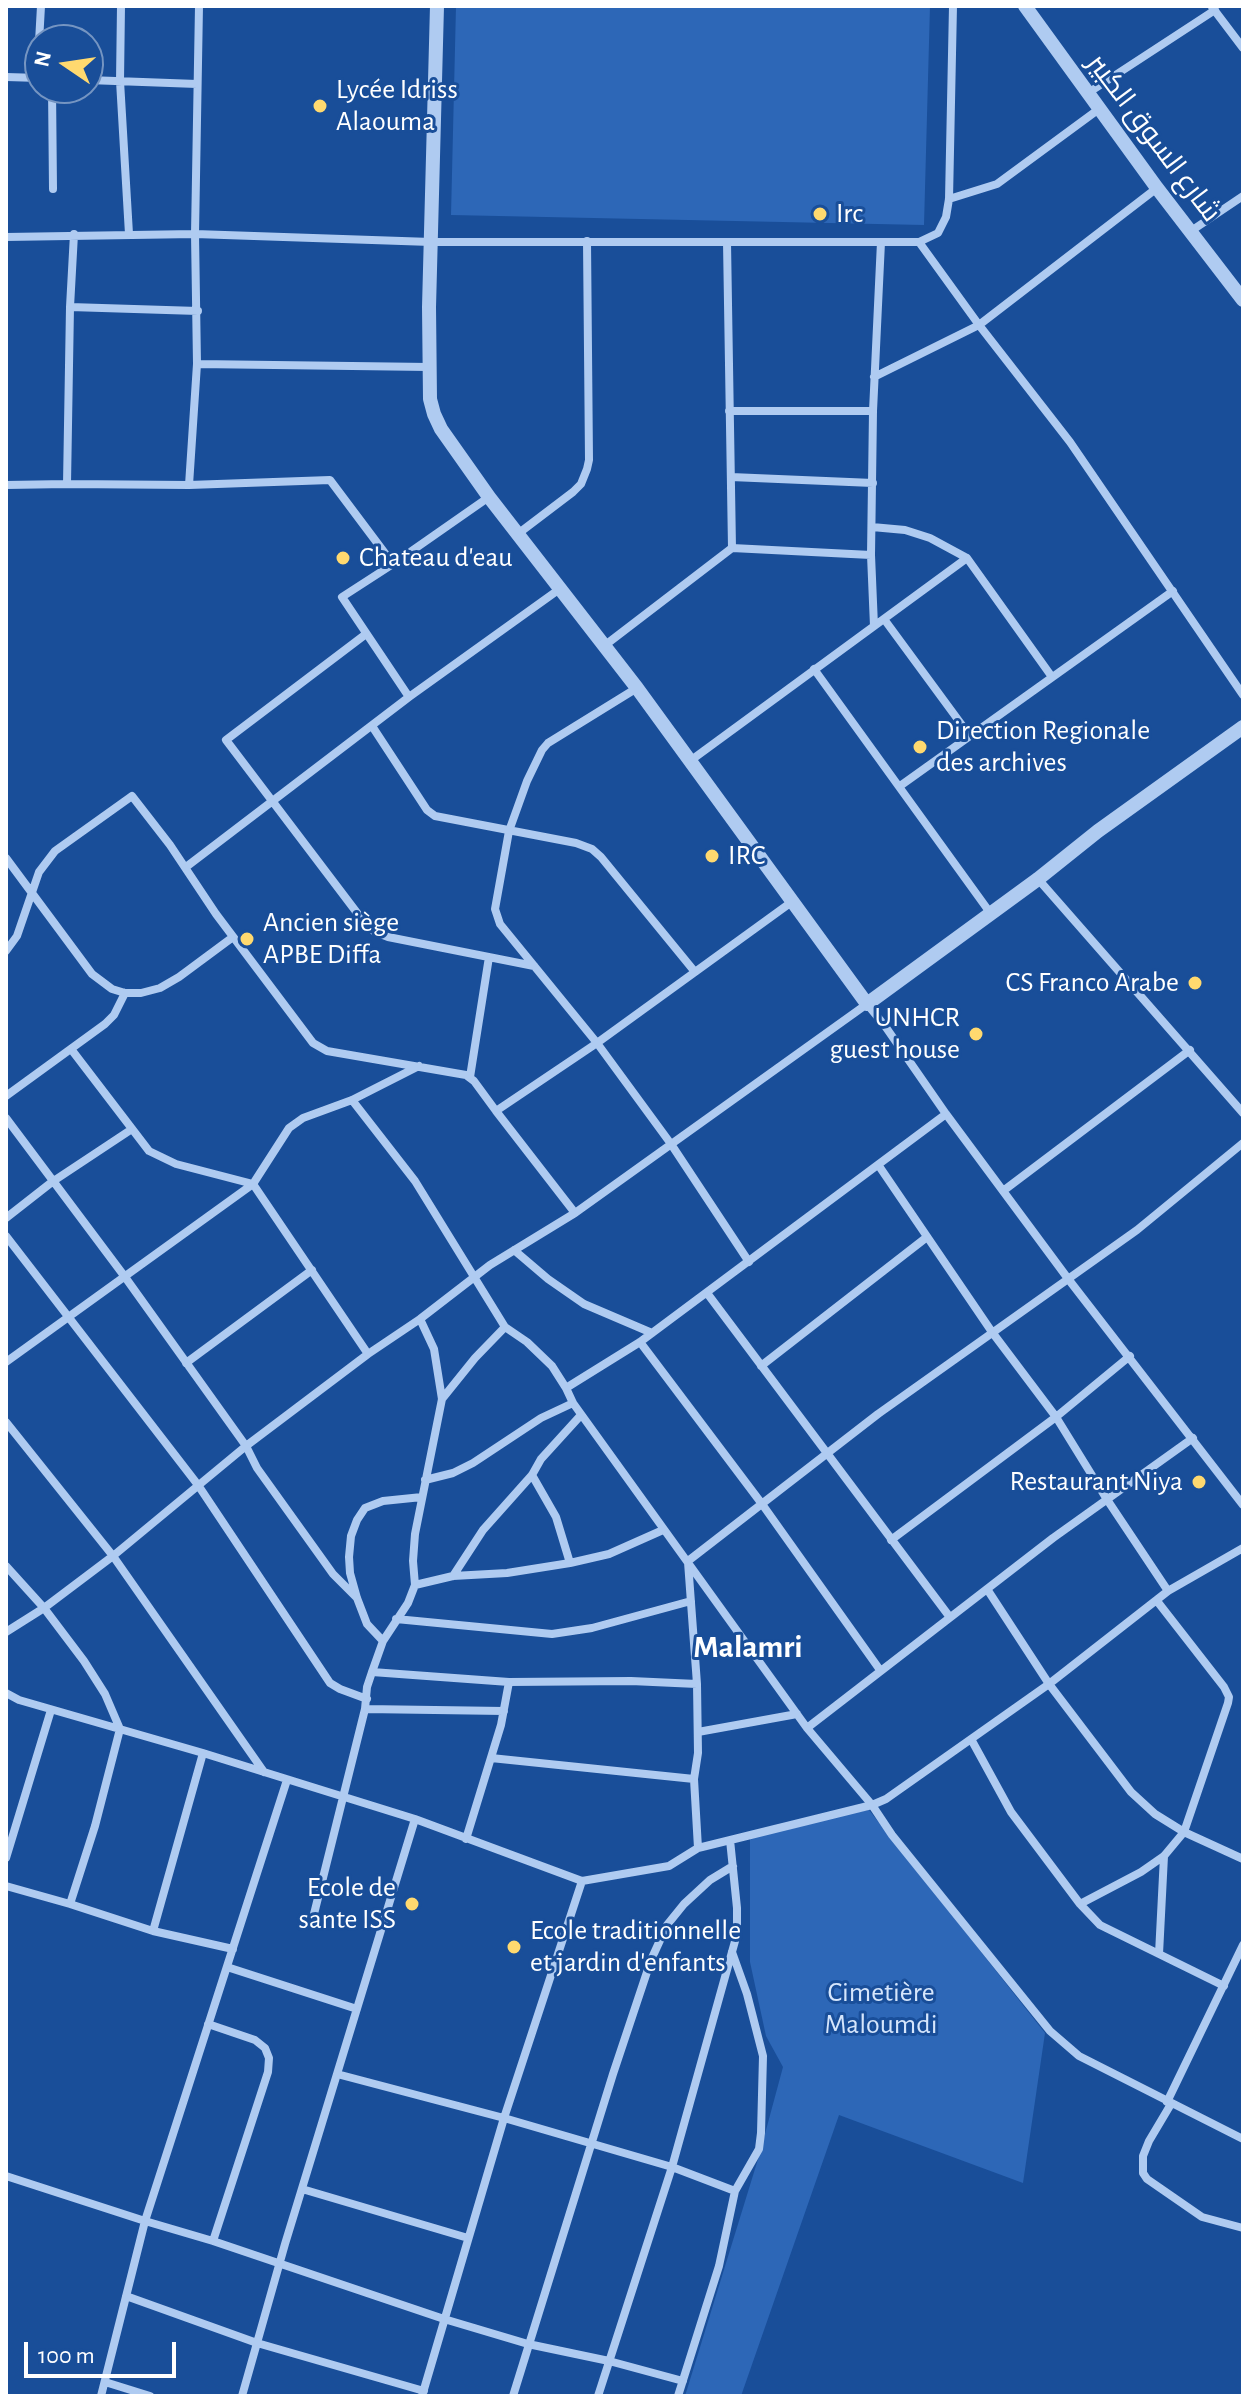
<!DOCTYPE html>
<meta charset="utf-8">
<style>
body{margin:0}
#map{position:relative;width:1249px;height:2402px;overflow:hidden;background:#194e99;font-family:"Alegreya Sans",sans-serif}
canvas{display:block}
.frame{position:absolute;inset:0;border:8px solid #fff;pointer-events:none}
.north{position:absolute;left:24px;top:24px;width:80px;height:80px;box-sizing:border-box;background:#194e99;border:2px solid #7595c2;border-radius:50%;rotate:283deg;font-size:22px;font-weight:700;line-height:32px;text-align:center;color:#fff}
.north::after{content:'';display:block;margin:auto;width:28px;height:36px;background:#ffd96f;clip-path:polygon(50% 0,100% 100%,50% 72%,0 100%)}
.scale{position:absolute;left:24px;top:2342px;width:152px;height:36px;box-sizing:border-box;border:4px solid #fff;border-top:0;padding-left:10px;font-size:24px;line-height:28px;white-space:nowrap;color:#fff;-webkit-text-stroke:6px #194e99;paint-order:stroke}
</style>
<div id="map">
<canvas width="1249" height="2402"></canvas>
<div class="frame"></div>
<div class="north">N</div>
<div class="scale">100 m</div>
</div>
<script>
const context = document.querySelector('canvas').getContext('2d');
context.lineJoin = 'round';
function fillPath(path, color) { context.fillStyle = color; context.fill(path, 'evenodd'); }
const toPath = rows => new Path2D(rows.map(r => 'M' + r).join(''));
function strokePath(path, color, width, dash) { context.strokeStyle = color; context.lineWidth = width; context.lineCap = dash ? 'butt' : 'round'; context.setLineDash(dash || []); context.stroke(path); }
function label(font, color, halo, rows, align = 'center') {
  context.font = font + ' "Alegreya Sans",Cairo,sans-serif'; context.lineWidth = 6; context.setLineDash([]); context.textBaseline = 'middle'; context.strokeStyle = halo; context.fillStyle = color; for (const [text, x, y, turn = 0] of rows) {
    context.save(); context.translate(x, y); context.rotate((+turn || 0) * Math.PI / 180); context.textAlign = isNaN(turn) ? turn : align; if (halo) context.strokeText(text, 0, 0); context.fillText(text, 0, 0); context.restore();
  }
}
fillPath(toPath([
 [456,6,930,6,924,225,451,215],
 [869,1810,1045,2033,1023,2183,839,2115,741,2396,685,2396,759,2156,783,2067,766,2036,750,1962,750,1831]
]), '#2d67b7');
strokePath(toPath([
 [121,6,120,81,129,234],
 [1212,7,1243,48],
 [6,77,40,78],
 [37,78,41,6],
 [88,80,197,84],
 [52,88,53,189],
 [1088,93,1215,10],
 [949,199,997,184,1099,109],
 [1191,231,1243,196],
 [74,234,70,307,67,484,189,485,330,480,393,564],
 [6,237,195,234,431,242,919,242,938,233,946,217,949,199,953,6],
 [727,242,732,548],
 [919,242,979,325,1070,442,1243,695],
 [70,307,198,311],
 [197,364,429,367],
 [874,377,979,325,1157,188],
 [729,411,873,411],
 [731,477,873,483],
 [6,485,67,484],
 [189,485,197,364,195,234,199,6],
 [489,497,393,564,342,597,409,697,561,588],
 [872,527,905,530,930,538,967,558,1052,677],
 [519,533,573,492,581,484,587,469,589,460,587,241],
 [884,619,970,736],
 [874,626,871,555,873,411,881,242],
 [366,634,226,740,367,926,375,932,388,937,534,966],
 [604,646,732,548,871,555],
 [814,669,991,914],
 [637,688,548,743,542,750,527,781,509,831,495,909,500,924,597,1043,671,1144,749,1262],
 [372,726,427,810,435,816,576,843,592,849,601,857,695,972],
 [690,761,967,558],
 [900,786,1173,591],
 [6,858,92,974,112,989,125,993,141,993,160,988,179,977,233,937],
 [186,867,409,697],
 [1038,879,1243,1113],
 [6,951,17,936,39,872,55,851,132,796,170,845,216,914,313,1043,327,1051,466,1075,474,1081,496,1111,597,1043,793,901],
 [71,1049,149,1151,176,1164,253,1184,368,1354],
 [470,1077,489,957],
 [6,1096,105,1024,114,1015,125,993],
 [352,1100,415,1181,505,1327,527,1342,552,1366,566,1388],
 [496,1111,575,1213],
 [6,1118,125,1277,246,1446,257,1468,333,1574,357,1598],
 [879,1166,992,1332,1056,1417,1106,1498,1168,1591],
 [1003,1191,1190,1050],
 [6,1218,52,1182,132,1129],
 [6,1236,198,1485,330,1683,340,1689,367,1699],
 [514,1250,548,1279,584,1304,652,1333],
 [707,1293,949,1616],
 [640,1342,762,1504,880,1670],
 [6,1362,253,1184,289,1128,303,1118,352,1100,419,1066],
 [186,1363,312,1270],
 [761,1366,927,1237],
 [442,1399,475,1358,505,1327],
 [573,1403,807,1728,872,1805,892,1835,1050,2031,1079,2056,1243,2139],
 [6,1422,113,1556,264,1772],
 [532,1475,556,1517,570,1563],
 [425,1480,453,1473,473,1463,541,1418,573,1403,566,1388,640,1342,946,1114],
 [891,1540,1056,1417,1130,1356],
 [688,1561,878,1414,1137,1230,1243,1143],
 [688,1562,697,1684,698,1753,694,1779,698,1848],
 [6,1566,44,1608,84,1661,105,1694,120,1729,95,1826,70,1904,6,1886],
 [453,1576,483,1530,532,1475,541,1459,581,1415],
 [415,1585,453,1576,507,1573,570,1563,609,1554,663,1530],
 [987,1589,1049,1684,1131,1792,1155,1814,1184,1832,1243,1859],
 [396,1619,552,1634,592,1628,691,1601],
 [6,1632,44,1608,113,1556,246,1446,368,1354,420,1319,490,1265,575,1213,867,1004,885,1026,946,1114,1069,1280,1243,1505],
 [383,1641,367,1624,357,1598,350,1573,349,1557,351,1536,357,1520,365,1508,383,1501,422,1497],
 [372,1672,509,1682,631,1681,697,1684],
 [6,1693,19,1700,203,1753,415,1819,582,1881,669,1866,698,1848,872,1805,886,1799,1049,1684,1168,1591,1243,1548],
 [365,1709,504,1711],
 [807,1728,1053,1538,1193,1438],
 [698,1732,797,1714],
 [971,1739,1011,1812,1080,1904,1100,1925,1224,1986],
 [491,1758,694,1779],
 [287,1780,145,2221,213,2241,444,2319,528,2344,609,2361,683,2381],
 [466,1839,501,1725,509,1682],
 [6,1858,51,1710],
 [70,1904,153,1931,233,1949],
 [1080,1904,1141,1872,1164,1856,1184,1832,1228,1703,1229,1697,1224,1687,1157,1601],
 [312,1922,365,1709,367,1687,372,1672,383,1641,408,1603,415,1585,413,1561,415,1534,442,1399,434,1349,420,1319],
 [153,1931,203,1753],
 [1159,1954,1164,1856],
 [227,1967,357,2009],
 [208,2024,255,2040,265,2048,269,2058,268,2072,213,2241],
 [337,2074,504,2118,672,2167,735,2191],
 [1167,2102,1243,1945],
 [1171,2104,1149,2141,1143,2156,1143,2173,1147,2179,1202,2217,1243,2228],
 [6,2176,145,2221,101,2396],
 [302,2189,468,2238],
 [126,2296,257,2343,424,2391],
 [105,2382,150,2396],
 [242,2396,285,2244,415,1819],
 [422,2396,504,2118,582,1881],
 [513,2396,613,2074,651,1960,667,1925,684,1904,710,1880,733,1866],
 [598,2396,672,2167,737,1934,737,1908,730,1840],
 [678,2396,719,2266,735,2191,759,2149,761,2133,763,2056,747,1994,732,1952]
]), '#afcbf1', 8);
strokePath(toPath([
 [437,6,429,307,430,399,434,414,441,429,489,497,637,688,867,1004,1038,879,1098,831,1243,727],
 [1025,6,1157,188,1243,300]
]), '#afcbf1', 14);
for (const [x, y, r, color] of [
 [320,106,8,"#ffd96f"],
 [820,214,8,"#ffd96f"],
 [343,558,8,"#ffd96f"],
 [920,747,8,"#ffd96f"],
 [712,856,8,"#ffd96f"],
 [247,939,8,"#ffd96f"],
 [1195,983,8,"#ffd96f"],
 [976,1034,8,"#ffd96f"],
 [1199,1482,8,"#ffd96f"],
 [412,1904,8,"#ffd96f"],
 [514,1947,8,"#ffd96f"]
]) { const dot = new Path2D(); dot.arc(x, y, r, 0, 2 * Math.PI); context.fillStyle = color; context.fill(dot); strokePath(dot, '#194e99', 3); }
label('28px', '#fff', '#194e99', [
 ["Lycée Idriss",336,90],
 ["Alaouma",336,122],
 ["Irc",836,214],
 ["Chateau d'eau",359,558],
 ["Direction Regionale",936,731],
 ["des archives",936,763],
 ["IRC",728,856],
 ["Ancien siège",263,923],
 ["APBE Diffa",263,955],
 ["CS Franco Arabe",1179,983,"right"],
 ["UNHCR",960,1018,"right"],
 ["guest house",960,1050,"right"],
 ["Restaurant Niya",1183,1482,"right"],
 ["Ecole de",396,1888,"right"],
 ["sante ISS",396,1920,"right"],
 ["Ecole traditionnelle",530,1931],
 ["et jardin d'enfants",530,1963]
], 'left');
label('28px', '#fff', '#194e99', [
 ["شارع السوق الكبير",1154,138,53]
]);
label('28px', '#d6e6fc', '#194e99', [
 ["Cimetière",881,1993],
 ["Maloumdi",881,2025]
]);
label('bold 32px', '#fff', '#194e99', [
 ["Malamri",748,1647]
]);
</script>
